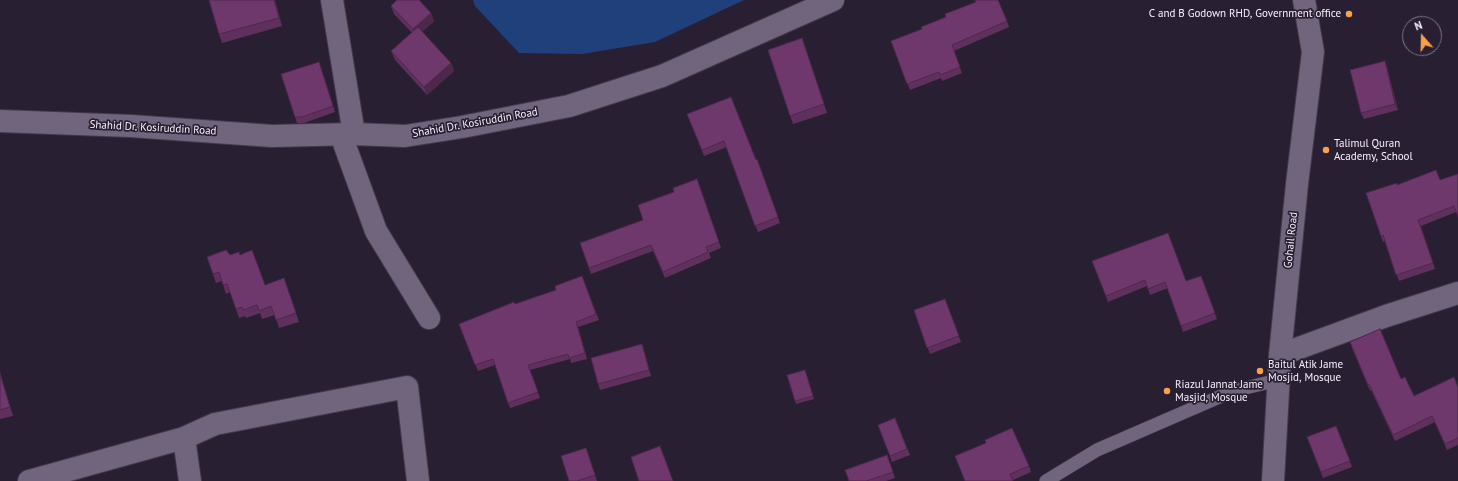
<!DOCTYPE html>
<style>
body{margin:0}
#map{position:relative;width:1458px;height:481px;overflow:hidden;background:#291f33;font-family:"PT Sans",sans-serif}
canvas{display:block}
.north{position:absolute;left:1402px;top:16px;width:40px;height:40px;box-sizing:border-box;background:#291f33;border:1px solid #7b7384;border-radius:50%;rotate:340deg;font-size:11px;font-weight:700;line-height:16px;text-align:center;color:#f7f2fd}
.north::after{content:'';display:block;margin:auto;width:14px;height:18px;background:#f8a04b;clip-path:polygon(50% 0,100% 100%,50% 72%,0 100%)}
</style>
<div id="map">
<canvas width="1458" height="481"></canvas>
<div class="north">N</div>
</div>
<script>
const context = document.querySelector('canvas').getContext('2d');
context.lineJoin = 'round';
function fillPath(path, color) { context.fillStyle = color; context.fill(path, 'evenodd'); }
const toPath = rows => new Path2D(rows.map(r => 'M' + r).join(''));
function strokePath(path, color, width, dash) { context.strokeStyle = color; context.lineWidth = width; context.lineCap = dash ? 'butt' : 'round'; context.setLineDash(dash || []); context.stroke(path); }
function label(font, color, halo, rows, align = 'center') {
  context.font = font + ' "PT Sans",sans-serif'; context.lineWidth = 3.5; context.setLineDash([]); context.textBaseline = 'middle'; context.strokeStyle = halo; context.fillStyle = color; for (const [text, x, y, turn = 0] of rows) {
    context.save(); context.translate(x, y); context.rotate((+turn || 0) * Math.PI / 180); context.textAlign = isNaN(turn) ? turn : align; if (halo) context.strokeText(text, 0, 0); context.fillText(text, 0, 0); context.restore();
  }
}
fillPath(toPath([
 [473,0,744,0,655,42,582,54,519,53,475,6]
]), '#1f407a');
const lane = toPath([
 [1046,481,1097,450,1233,391,1278,380]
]);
const street = toPath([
 [332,0,354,134],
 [341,135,376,231,429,318],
 [1280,355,1386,316,1458,293],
 [184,438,190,481],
 [29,481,184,438,215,424,407,387,418,481]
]);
const secondary = toPath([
 [0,121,131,126,272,136,354,134,405,136,462,127,569,106,662,76,833,0],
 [1273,481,1280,355,1297,184,1313,52,1304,0]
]);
strokePath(lane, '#443b4c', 14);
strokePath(street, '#443b4c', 24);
strokePath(secondary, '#443b4c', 24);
strokePath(lane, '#71657e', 13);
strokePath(street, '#71657e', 22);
strokePath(secondary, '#71657e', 22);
fillPath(toPath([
 [275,0,282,26,222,43,219,34],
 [976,2,1007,21,1009,27,954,51,962,73,942,81,941,78,910,90,891,41,922,29],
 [391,6,431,13,434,21,422,32,451,63,454,71,427,95,395,60,391,51,412,33,394,14],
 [802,38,827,113,793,124,768,50],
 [1387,67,1398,110,1364,119,1361,113],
 [321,68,335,112,304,123,297,123,295,117],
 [687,114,756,160,757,159,780,223,758,232,727,147,704,156],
 [1458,174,1458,217,1456,212,1421,226,1435,269,1399,281,1385,241,1383,242,1366,193,1397,185,1440,180],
 [697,179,721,248,709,253,711,258,665,278,653,251,591,274,580,243,643,220,674,192],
 [240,255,265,285,284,278,299,322,279,328,275,315,262,319,260,313,246,318,245,316,239,318,230,292,226,294,222,281,216,283,207,257],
 [1092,261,1186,281,1201,276,1217,319,1183,332,1168,288,1150,295,1147,286,1108,302],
 [582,276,599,320,578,327,587,359,571,363,570,359,530,370,540,398,510,408,495,365,478,371,459,324,556,290],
 [945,299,961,342,930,354,914,310],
 [642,344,651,376,600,390,598,384],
 [1352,348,1401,379,1414,396,1458,387,1458,445,1447,450,1435,422,1395,441,1371,390,1370,391],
 [805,370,814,399,796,404,787,375],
 [0,372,13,416,0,419],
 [895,418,910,455,892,462,878,425],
 [1336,426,1352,467,1323,478,1307,437],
 [586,448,597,481,569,481],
 [887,455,895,478,886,481,849,481],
 [1029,466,1031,472,1013,480,964,481]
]), '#5f305d');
fillPath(toPath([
 [274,0,275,0,282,26,279,18],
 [431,13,434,21,416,38,413,29],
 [1385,61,1387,67,1398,110,1395,104],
 [451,63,454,71,427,95,424,87],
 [642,344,644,350,651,376,649,370],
 [0,372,13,416,10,407,0,374]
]), '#4e274c');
const building = toPath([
 [209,0,274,0,279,18,219,34,209,0],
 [397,0,419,0,431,13,413,29,391,6,397,0],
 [975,0,998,0,1007,21,952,45,960,67,940,75,939,72,907,84,891,41,922,29,921,27,946,17,945,14,976,2,975,0],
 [418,27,451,63,424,87,391,51,418,27],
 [802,38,824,104,790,116,768,50,802,38],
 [1385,61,1395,104,1361,113,1350,70,1385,61],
 [319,62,333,106,302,117,295,117,281,74,319,62],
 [731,97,756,160,757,159,778,217,755,226,724,141,702,150,687,114,731,97],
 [1436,170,1440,180,1458,174,1458,214,1457,214,1454,206,1418,220,1433,263,1396,275,1383,235,1381,236,1366,193,1397,183,1397,185,1436,170],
 [697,179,719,242,706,247,708,252,663,272,651,245,589,268,580,243,643,220,638,205,674,192,673,188,697,179],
 [1168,233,1186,281,1201,276,1215,313,1181,326,1165,282,1148,289,1145,280,1106,296,1092,261,1168,233],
 [226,250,230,255,239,252,240,255,252,250,265,285,284,278,296,313,276,320,271,306,259,311,257,305,243,310,242,307,236,309,227,284,223,285,219,272,213,274,207,257,226,250],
 [582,276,596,314,576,322,585,353,569,358,568,354,528,365,538,392,508,403,493,359,475,365,459,324,514,302,515,304,556,290,555,286,582,276],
 [945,299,959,336,927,348,914,310,945,299],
 [1380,329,1401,379,1405,377,1414,396,1454,377,1458,387,1458,438,1445,444,1432,416,1393,435,1369,384,1368,385,1350,342,1380,329],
 [642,344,649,370,598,384,591,358,642,344],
 [805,370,813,396,795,401,787,375,805,370],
 [0,374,10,407,0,410,0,374],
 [895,418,907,449,890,456,878,425,895,418],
 [1336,426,1350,461,1321,472,1307,437,1336,426],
 [1012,428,1029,466,1010,474,1013,481,965,481,955,456,986,443,985,440,1012,428],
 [660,446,673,481,639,481,631,457,660,446],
 [586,448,595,475,577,481,569,481,561,456,586,448],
 [887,455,893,472,866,481,849,481,845,470,887,455]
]);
fillPath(building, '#6f386c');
strokePath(building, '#4e274c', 1);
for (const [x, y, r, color] of [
 [1349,14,4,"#f8a04b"],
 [1326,150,4,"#f8a04b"],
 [1260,371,4,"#f8a04b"],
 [1167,391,4,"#f8a04b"]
]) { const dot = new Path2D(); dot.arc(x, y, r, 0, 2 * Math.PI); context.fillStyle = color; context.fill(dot); strokePath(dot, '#291f33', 1.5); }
label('11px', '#f7f2fd', '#291f33', [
 ["C and B Godown RHD, Government office",1341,14,"right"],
 ["Talimul Quran",1334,144],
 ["Academy, School",1334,157],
 ["Baitul Atik Jame",1268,365],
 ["Mosjid, Mosque",1268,378],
 ["Riazul Jannat Jame",1175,385],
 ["Masjid, Mosque",1175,398]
], 'left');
label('11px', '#f7f2fd', '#291f33', [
 ["Shahid Dr. Kosiruddin Road",475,123,-10],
 ["Shahid Dr. Kosiruddin Road",153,128,3],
 ["Gohail Road",1291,240,-84]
]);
</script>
